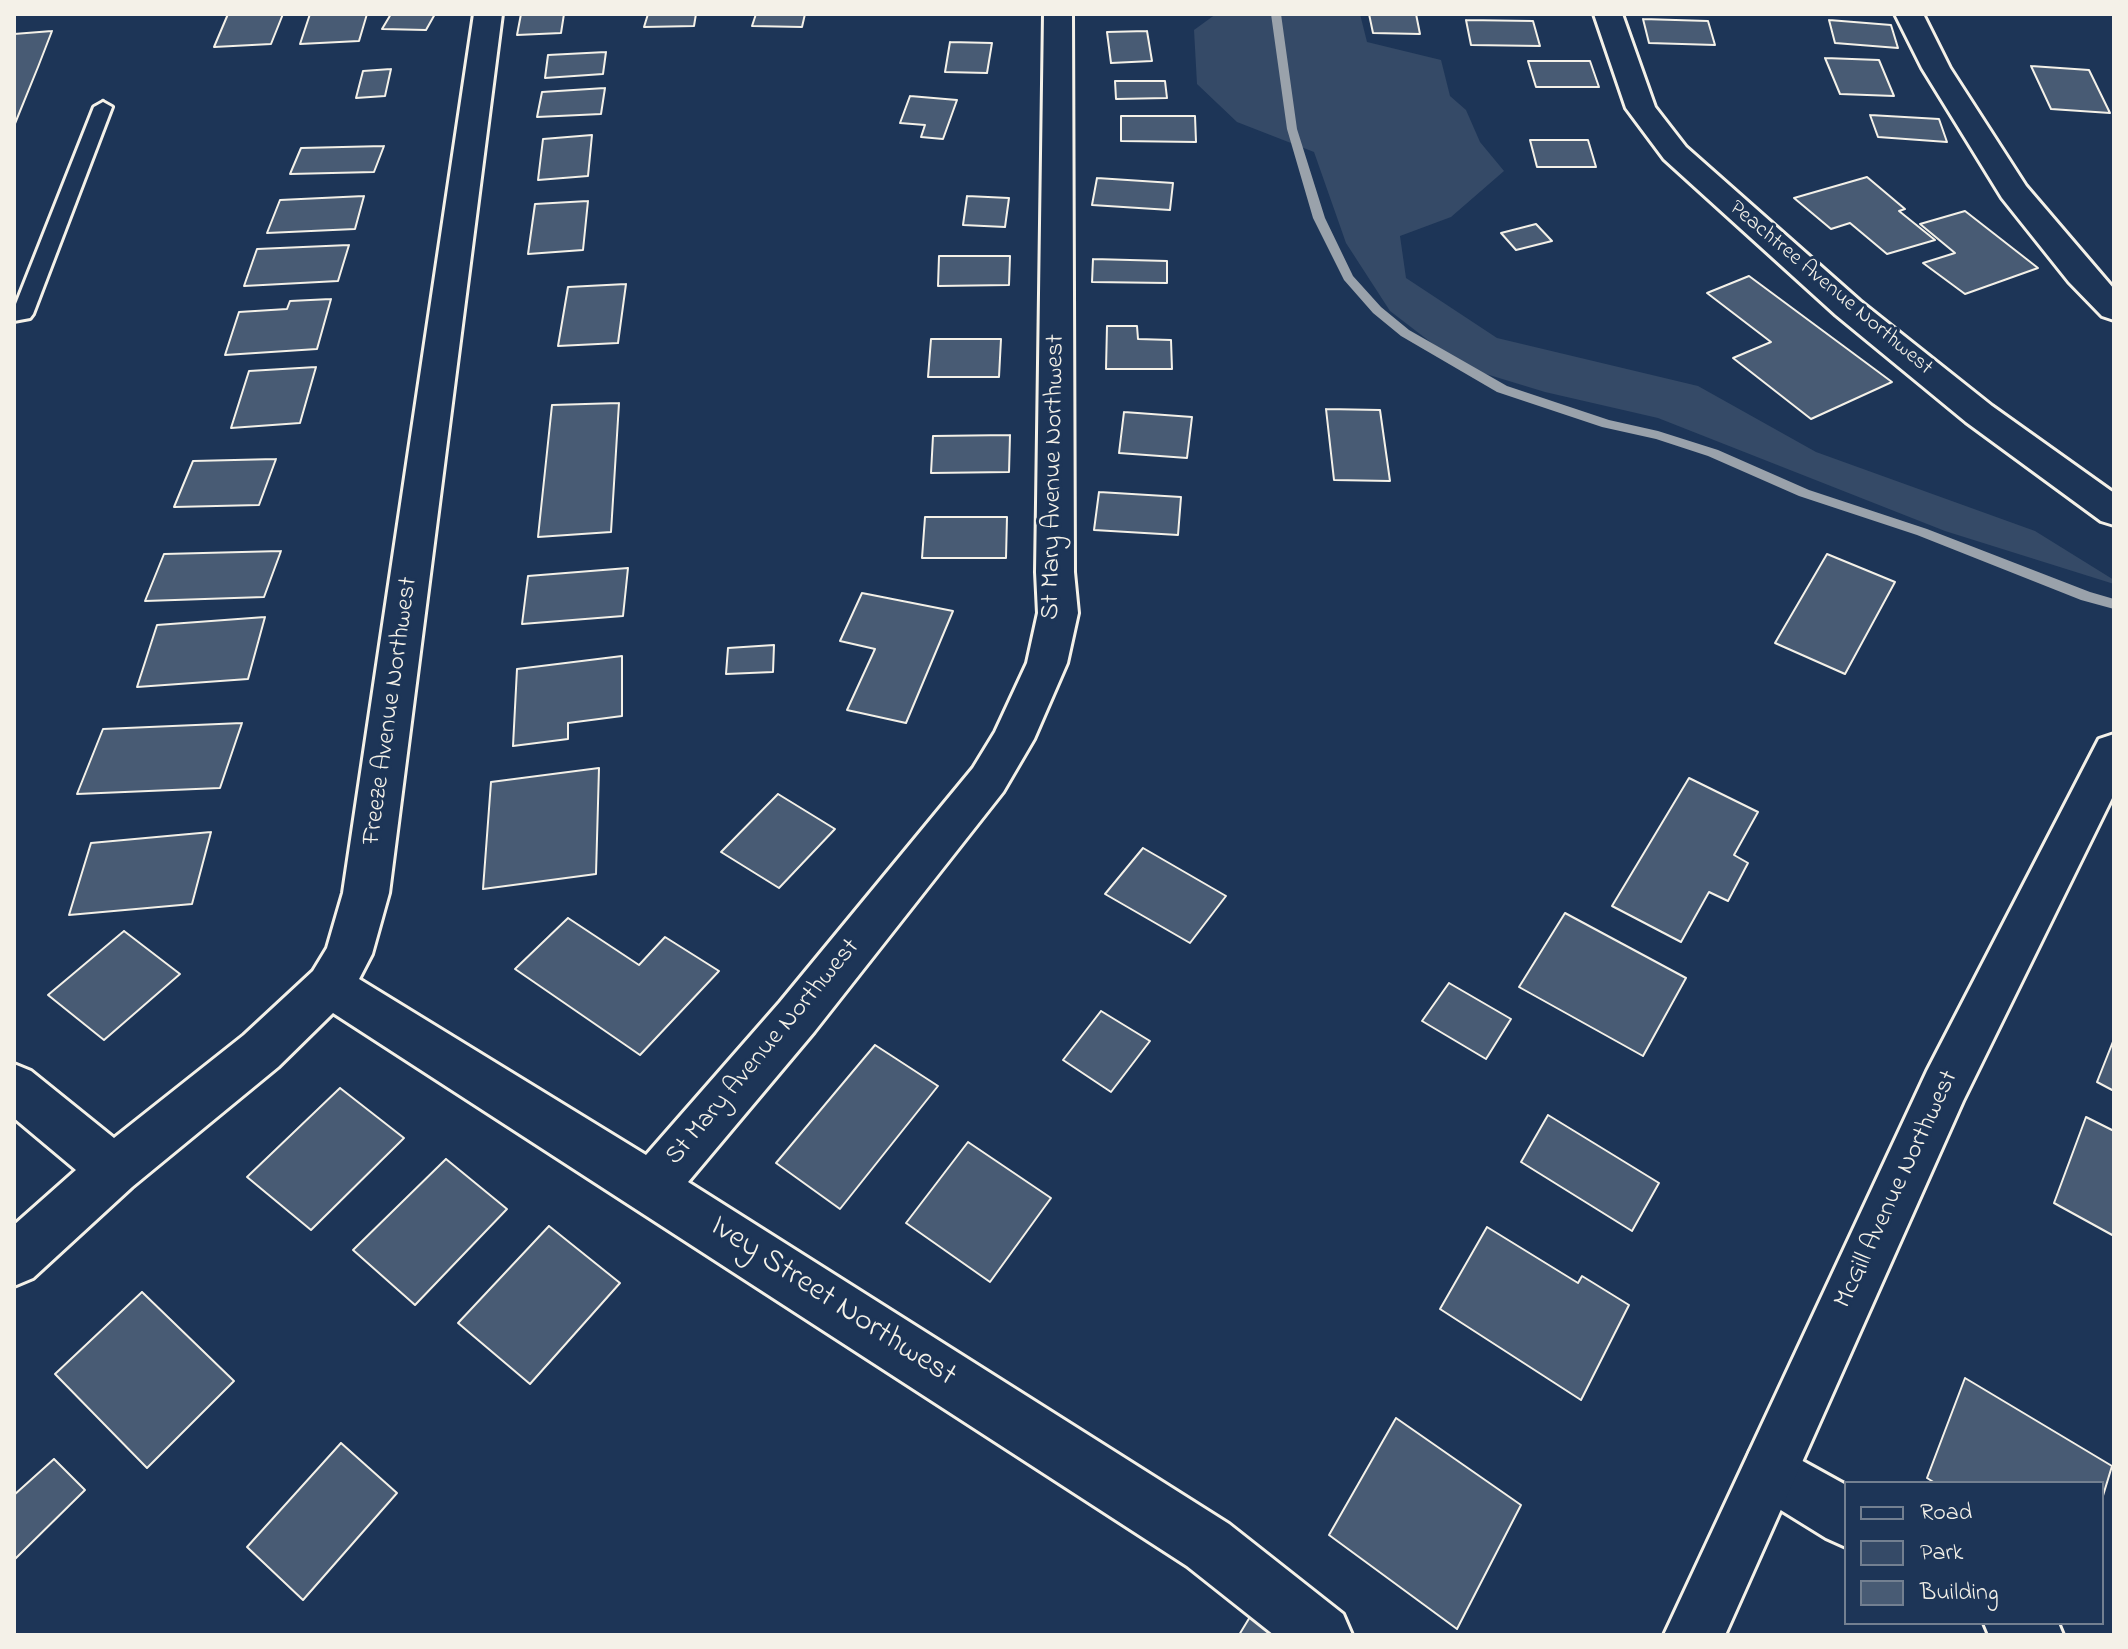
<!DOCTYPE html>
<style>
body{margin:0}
#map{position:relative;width:2128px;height:1649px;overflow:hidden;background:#1d3557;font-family:"Indie Flower",sans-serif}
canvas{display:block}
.frame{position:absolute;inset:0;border:16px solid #f4f1e8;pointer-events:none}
.legend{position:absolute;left:1844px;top:1481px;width:260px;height:144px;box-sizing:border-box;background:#1d3557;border:2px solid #738091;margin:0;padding:10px 14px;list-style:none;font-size:24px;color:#f4f1e8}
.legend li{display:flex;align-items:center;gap:16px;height:40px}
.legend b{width:40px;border:2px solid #738091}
</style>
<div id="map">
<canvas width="2128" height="1649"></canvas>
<div class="frame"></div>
<ul class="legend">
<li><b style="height:10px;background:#1d3557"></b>Road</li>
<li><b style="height:22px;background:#354a67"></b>Park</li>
<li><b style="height:22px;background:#485b74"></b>Building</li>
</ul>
</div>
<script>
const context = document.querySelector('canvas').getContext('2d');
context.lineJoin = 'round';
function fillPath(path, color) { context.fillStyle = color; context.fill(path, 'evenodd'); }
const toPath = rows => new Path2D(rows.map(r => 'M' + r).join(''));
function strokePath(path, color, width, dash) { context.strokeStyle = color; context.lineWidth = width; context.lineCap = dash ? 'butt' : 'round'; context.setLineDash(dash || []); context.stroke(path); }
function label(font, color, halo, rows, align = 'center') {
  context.font = font + ' "Indie Flower",sans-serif'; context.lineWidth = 6; context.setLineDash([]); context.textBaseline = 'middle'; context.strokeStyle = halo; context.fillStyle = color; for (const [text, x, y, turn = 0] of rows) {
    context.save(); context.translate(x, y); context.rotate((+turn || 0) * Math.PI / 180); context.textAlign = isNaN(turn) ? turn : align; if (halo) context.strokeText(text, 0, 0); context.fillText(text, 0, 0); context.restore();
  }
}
fillPath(toPath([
 [1216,14,1360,14,1367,42,1441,60,1450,96,1466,110,1480,142,1504,171,1451,217,1400,236,1406,278,1497,338,1698,386,1816,452,2035,531,2114,580,2114,584,1945,531,1658,418,1545,392,1463,367,1390,311,1346,243,1314,152,1237,122,1197,84,1194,30]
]), '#354a67');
fillPath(toPath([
 [1271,14,1281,14,1297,129,1325,218,1353,276,1381,307,1409,330,1507,386,1609,420,1658,431,1718,450,1809,490,1927,529,2090,592,2114,599,2114,609,2081,600,1917,535,1799,496,1708,456,1656,439,1602,427,1497,392,1401,336,1373,313,1344,280,1313,218,1287,129,1271,14]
]), '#9aa2ab');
const building = toPath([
 [228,14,283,14,271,44,214,47,228,14],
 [310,14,367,14,359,41,300,44,310,14],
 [391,14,435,14,426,30,382,29,391,14],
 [521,14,564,14,561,33,517,35,521,14],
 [648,14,696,14,694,26,644,27,648,14],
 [756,14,805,14,802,27,752,26,756,14],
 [1369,14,1416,14,1420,34,1373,33,1369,14],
 [1643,19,1708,21,1715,45,1649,43,1643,19],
 [1466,20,1533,21,1540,46,1471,45,1466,20],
 [1829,20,1891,25,1898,48,1835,43,1829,20],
 [52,31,38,67,14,126,14,34,52,31],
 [1147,31,1152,61,1111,63,1107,32,1147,31],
 [950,42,992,43,987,73,945,72,950,42],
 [606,52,603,74,545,78,548,55,606,52],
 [1825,58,1879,60,1894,96,1840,94,1825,58],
 [1528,61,1590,61,1599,87,1536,87,1528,61],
 [2031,66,2089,70,2110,113,2051,109,2031,66],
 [391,69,385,96,356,98,363,71,391,69],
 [1115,81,1165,81,1167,98,1116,99,1115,81],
 [605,88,601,114,537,117,542,92,605,88],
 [910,96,957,100,943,139,921,137,925,125,900,123,910,96],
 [1870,115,1939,119,1947,142,1878,137,1870,115],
 [1121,116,1195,116,1196,142,1121,141,1121,116],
 [592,135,588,176,538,180,543,139,592,135],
 [1530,140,1588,140,1596,167,1537,167,1530,140],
 [384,146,374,172,290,174,301,148,384,146],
 [1867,177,1905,209,1899,211,1935,240,1887,254,1850,223,1831,229,1794,198,1867,177],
 [1097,178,1173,183,1170,210,1092,205,1097,178],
 [364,196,355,229,267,233,280,200,364,196],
 [967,196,1009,198,1005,227,963,225,967,196],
 [588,201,583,250,528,254,535,204,588,201],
 [1965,211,2038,268,1965,294,1923,263,1955,253,1920,224,1965,211],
 [1536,224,1552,241,1516,250,1501,233,1536,224],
 [349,245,338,281,244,286,257,249,349,245],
 [939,256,1010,256,1009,285,938,286,939,256],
 [1093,259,1167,261,1167,283,1092,282,1093,259],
 [1749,276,1892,382,1811,419,1733,358,1771,342,1707,293,1749,276],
 [626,284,618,343,558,346,568,287,626,284],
 [331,299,317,349,225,355,239,312,287,309,290,301,331,299],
 [1107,326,1137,326,1138,339,1171,340,1172,369,1106,369,1107,326],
 [931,339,1001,339,999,377,928,377,931,339],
 [316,367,300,423,231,428,249,371,316,367],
 [619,403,611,532,538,537,552,405,619,403],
 [1326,409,1380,410,1390,481,1334,480,1326,409],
 [1124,412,1192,417,1187,458,1119,453,1124,412],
 [1010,435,1009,472,931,473,933,436,1010,435],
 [276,459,259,505,174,507,193,461,276,459],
 [1099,492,1181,497,1178,535,1094,530,1099,492],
 [925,517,1007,517,1006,558,922,558,925,517],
 [281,551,264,597,145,601,164,554,281,551],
 [1827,554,1895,582,1845,674,1775,643,1827,554],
 [628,568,623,616,522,624,528,576,628,568],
 [862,593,953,611,906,723,847,710,875,649,840,641,862,593],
 [265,617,248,679,137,687,157,625,265,617],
 [774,645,773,672,726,674,728,648,774,645],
 [622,656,622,716,568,723,568,739,513,746,517,669,622,656],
 [242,723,220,788,77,794,103,729,242,723],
 [599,768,596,874,483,889,491,782,599,768],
 [1689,778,1758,812,1734,855,1748,863,1728,901,1709,892,1681,942,1612,906,1689,778],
 [778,794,835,829,779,888,721,852,778,794],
 [211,832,192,904,69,915,91,843,211,832],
 [1143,848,1226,896,1190,943,1105,894,1143,848],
 [1565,913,1686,978,1643,1056,1519,987,1565,913],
 [568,918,639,965,665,937,719,971,640,1055,515,969,568,918],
 [124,931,180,974,104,1040,48,995,124,931],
 [1449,983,1511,1019,1486,1059,1422,1021,1449,983],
 [1101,1011,1150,1041,1111,1092,1063,1060,1101,1011],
 [2114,1039,2114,1091,2097,1082,2114,1039],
 [875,1045,938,1086,840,1209,776,1163,875,1045],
 [340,1088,404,1138,311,1230,247,1177,340,1088],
 [1548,1115,1659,1183,1632,1231,1521,1162,1548,1115],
 [2086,1117,2114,1131,2114,1236,2054,1203,2086,1117],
 [968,1142,1051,1198,990,1282,906,1223,968,1142],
 [446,1159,507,1209,415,1305,353,1250,446,1159],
 [549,1226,620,1283,530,1384,458,1323,549,1226],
 [1487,1227,1578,1283,1582,1276,1629,1305,1581,1400,1440,1309,1487,1227],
 [142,1292,234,1381,147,1468,55,1374,142,1292],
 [1965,1378,2112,1466,2102,1499,2102,1483,1935,1483,1927,1478,1965,1378],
 [1396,1418,1521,1505,1457,1629,1329,1535,1396,1418],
 [341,1443,397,1493,303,1600,247,1547,341,1443],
 [54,1459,85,1490,14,1560,14,1495,54,1459],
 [1259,1602,1302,1635,1239,1635,1259,1602]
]);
fillPath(building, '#485b74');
strokePath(building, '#f4f1e8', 2);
const service = toPath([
 [103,102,112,107,33,314,30,318,14,321,14,309,94,107,103,102]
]);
const minor = toPath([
 [474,14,502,14,389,893,372,954,359,979,646,1155,780,1002,973,768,995,732,1027,663,1038,613,1036,572,1044,14,1072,14,1074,572,1078,613,1067,663,1034,739,1003,792,814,1032,688,1182,1229,1524,1343,1614,1352,1635,1274,1635,1187,1566,333,1013,278,1067,132,1187,33,1278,14,1286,14,1225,76,1170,14,1118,14,1064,31,1071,114,1138,244,1035,313,971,327,948,343,893,474,14],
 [1594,14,1622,14,1655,107,1686,147,1860,301,1992,406,2114,493,2114,525,2101,521,1966,422,1836,315,1664,159,1626,108,1594,14],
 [1895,14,1923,14,1950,68,2026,186,2114,289,2114,320,2102,316,2069,282,2002,198,1922,68,1895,14],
 [1770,1443,1846,1485,1846,1547,1826,1538,1750,1491,1742,1471,1750,1451,1770,1443],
 [1984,1623,2058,1623,2063,1635,1989,1635,1984,1623]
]);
const tertiary = toPath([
 [2114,734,2114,794,1963,1101,1725,1635,1664,1635,1927,1071,2099,739,2114,734]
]);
strokePath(service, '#f4f1e8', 6);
strokePath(minor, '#f4f1e8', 6);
strokePath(tertiary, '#f4f1e8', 6);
fillPath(service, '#1d3557');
fillPath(minor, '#1d3557');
fillPath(tertiary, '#1d3557');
label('22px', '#f4f1e8', '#1d3557', [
 ["Peachtree Avenue Northwest",1830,289,40]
]);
label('26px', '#f4f1e8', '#1d3557', [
 ["St Mary Avenue Northwest",1055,477,-89],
 ["Freeze Avenue Northwest",392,711,-82],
 ["St Mary Avenue Northwest",764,1053,-50],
 ["McGill Avenue Northwest",1898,1190,-65]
]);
label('32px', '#f4f1e8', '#1d3557', [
 ["Ivey Street Northwest",832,1303,33]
]);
</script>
